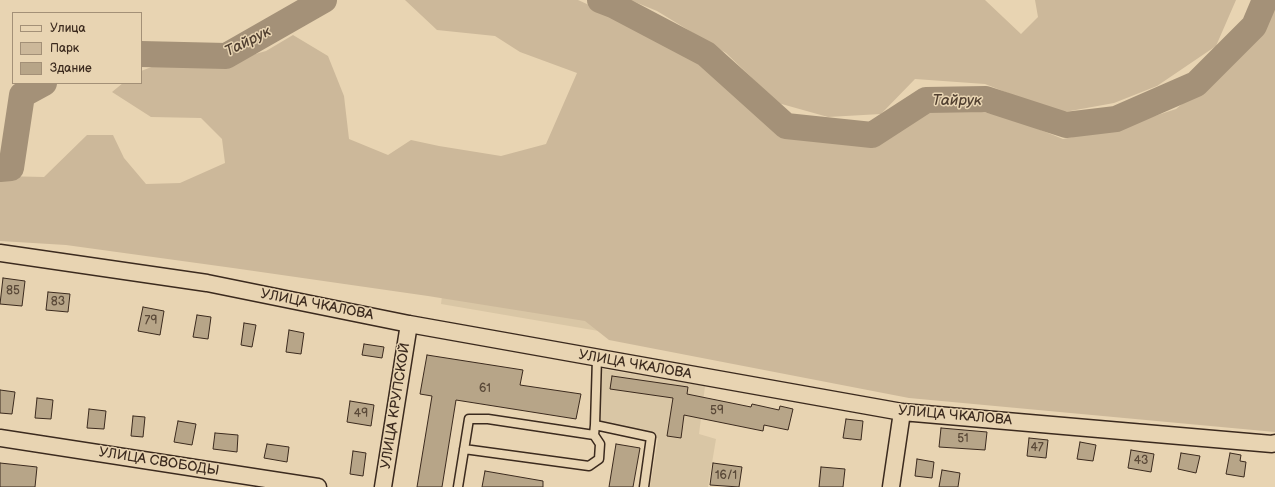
<!DOCTYPE html>
<meta charset="utf-8">
<style>
body{margin:0}
#map{position:relative;width:1275px;height:487px;overflow:hidden;background:#e8d4b2;font-family:"Balsamiq Sans",sans-serif}
canvas{display:block}
.legend{position:absolute;left:12px;top:12px;width:130px;height:72px;box-sizing:border-box;background:#e8d4b2;border:1px solid #a39077;margin:0;padding:5px 7px;list-style:none;font-size:12px;color:#3b2a1e}
.legend li{display:flex;align-items:center;gap:8px;height:20px}
.legend b{width:20px;border:1px solid #a39077}
</style>
<div id="map">
<canvas width="1275" height="487"></canvas>
<ul class="legend">
<li><b style="height:5px;background:#e8d4b2"></b>Улица</li>
<li><b style="height:11px;background:#ccb89a"></b>Парк</li>
<li><b style="height:11px;background:#b7a588"></b>Здание</li>
</ul>
</div>
<script>
const context = document.querySelector('canvas').getContext('2d');
context.lineJoin = 'round';
function fillPath(path, color) { context.fillStyle = color; context.fill(path, 'evenodd'); }
const toPath = rows => new Path2D(rows.map(r => 'M' + r).join(''));
function strokePath(path, color, width, dash) { context.strokeStyle = color; context.lineWidth = width; context.lineCap = dash ? 'butt' : 'round'; context.setLineDash(dash || []); context.stroke(path); }
function label(font, color, halo, rows, align = 'center') {
  context.font = font + ' "Balsamiq Sans",sans-serif'; context.lineWidth = 3; context.setLineDash([]); context.textBaseline = 'middle'; context.strokeStyle = halo; context.fillStyle = color; for (const [text, x, y, turn = 0] of rows) {
    context.save(); context.translate(x, y); context.rotate((+turn || 0) * Math.PI / 180); context.textAlign = isNaN(turn) ? turn : align; if (halo) context.strokeText(text, 0, 0); context.fillText(text, 0, 0); context.restore();
  }
}
fillPath(toPath([
 [443,288,625,319,622,335,441,304],
 [602,369,705,386,699,434,716,439,708,487,650,487,658,438,599,428]
]), '#d9c6a5');
fillPath(toPath([
 [405,0,578,0,638,27,700,62,750,110,781,131,852,140,890,135,918,111,969,110,1006,116,1063,139,1121,127,1176,109,1225,67,1263,19,1273,0,1275,0,1275,432,909,398,609,340,585,321,428,296,233,268,66,245,0,241,0,176,44,177,87,135,113,135,124,158,146,184,180,183,225,163,222,139,201,118,151,117,112,92,123,83,141,83,141,71,162,63,219,64,266,51,293,35,328,56,344,96,349,139,388,155,411,140,439,146,501,156,546,144,577,73,520,52,495,36,437,30],
 [630,0,985,0,1021,34,1038,17,1035,0,1236,0,1216,46,1157,86,1114,103,1059,113,985,84,915,79,881,114,828,117,778,103,726,53,657,11]
]), '#ccb89a');
strokePath(toPath([
 [600,0,613,5,706,54,786,126,872,135,926,100,986,99,1066,125,1116,119,1196,84,1254,26,1265,0],
 [141,54,226,56,324,0],
 [0,169,11,168,22,95,44,83]
]), '#a49178', 26);
const building = toPath([
 [3,278,25,281,22,306,0,304,3,278],
 [48,292,70,294,68,312,46,310,48,292],
 [143,307,164,311,160,335,138,331,143,307],
 [197,315,211,317,208,339,193,337,197,315],
 [244,323,256,325,252,347,241,345,244,323],
 [289,330,304,333,301,354,286,352,289,330],
 [364,344,384,347,382,358,362,355,364,344],
 [427,355,523,370,520,385,581,394,576,419,456,400,442,487,417,487,432,396,420,394,427,355],
 [612,376,688,387,687,394,751,407,752,404,779,410,780,406,793,409,788,430,764,425,763,431,684,415,681,438,667,436,673,398,610,389,612,376],
 [0,390,15,392,12,414,0,413,0,390],
 [37,398,53,400,51,419,35,418,37,398],
 [350,401,374,405,371,426,347,422,350,401],
 [89,409,106,411,104,429,87,428,89,409],
 [133,416,145,417,143,437,131,436,133,416],
 [846,419,863,421,861,440,843,438,846,419],
 [178,421,196,424,192,445,174,442,178,421],
 [941,428,987,432,985,450,939,447,941,428],
 [215,433,238,435,237,452,213,449,215,433],
 [1029,438,1048,440,1046,458,1027,456,1029,438],
 [1080,442,1096,445,1093,461,1077,459,1080,442],
 [267,444,289,447,287,462,264,458,267,444],
 [616,444,640,448,633,487,609,487,616,444],
 [1131,450,1154,454,1151,472,1128,468,1131,450],
 [353,451,366,453,363,476,350,474,353,451],
 [1181,453,1200,456,1196,473,1178,469,1181,453],
 [1230,453,1241,455,1240,461,1246,462,1244,477,1226,474,1230,453],
 [917,459,934,462,932,478,915,476,917,459],
 [0,463,37,467,35,487,0,487,0,463],
 [713,463,742,467,739,487,710,485,713,463],
 [821,467,845,469,843,487,819,487,821,467],
 [942,470,960,473,958,487,939,487,942,470],
 [485,471,543,481,543,487,482,487,485,471]
]);
fillPath(building, '#b7a588');
strokePath(building, '#3b2a1e', 1);
const lane = toPath([
 [597,358,595,425,651,437,644,487],
 [464,449,589,466,599,459,600,444,594,435],
 [458,487,469,419,488,419,594,435,595,425]
]);
const street = toPath([
 [0,253,207,283,409,324,902,412,1272,444,1275,443],
 [0,438,318,487],
 [383,487,409,324],
 [891,487,902,412]
]);
strokePath(lane, '#3b2a1e', 11);
strokePath(street, '#3b2a1e', 19);
strokePath(lane, '#e8d4b2', 8);
strokePath(street, '#e8d4b2', 16);
label('12px', '#5a4938', null, [
 ["85",13,291],
 ["83",58,302],
 ["79",151,321],
 ["61",485,389],
 ["59",717,411],
 ["49",361,414],
 ["51",963,439],
 ["47",1037,448],
 ["43",1141,461],
 ["16/1",726,476]
]);
label('14px', '#3b2a1e', '#e8d4b2', [
 ["УЛИЦА ЧКАЛОВА",317,305,11],
 ["УЛИЦА ЧКАЛОВА",635,365,10],
 ["УЛИЦА КРУПСКОЙ",396,406,-81],
 ["УЛИЦА ЧКАЛОВА",955,416,5],
 ["УЛИЦА СВОБОДЫ",159,462,9]
]);
label('italic 15px', '#503f30', '#e8d4b2', [
 ["Тайрук",248,42,-27],
 ["Тайрук",957,101]
]);
</script>
